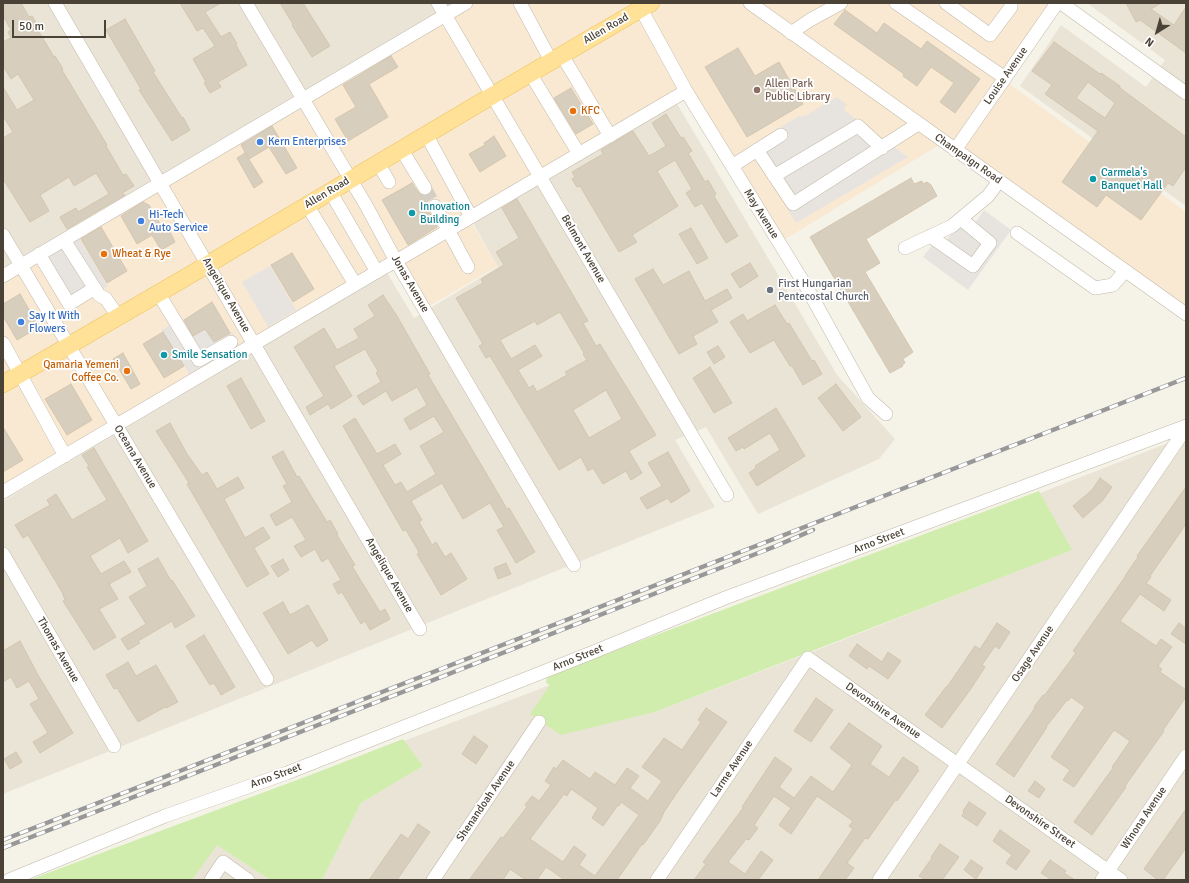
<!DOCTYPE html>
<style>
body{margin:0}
#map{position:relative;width:1189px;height:883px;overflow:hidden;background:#f5f2e8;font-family:Signika,sans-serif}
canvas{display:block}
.frame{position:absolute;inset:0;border:4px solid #4a4236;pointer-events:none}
.north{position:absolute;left:1137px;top:12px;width:40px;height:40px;-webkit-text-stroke:3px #fff;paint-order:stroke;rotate:217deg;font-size:11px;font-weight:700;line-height:16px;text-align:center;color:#4a4236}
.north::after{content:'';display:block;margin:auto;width:14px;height:18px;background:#4a4236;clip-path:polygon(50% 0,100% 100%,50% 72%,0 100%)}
.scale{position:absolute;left:12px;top:20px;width:94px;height:18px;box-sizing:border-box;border:2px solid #4a4236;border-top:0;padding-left:5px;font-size:12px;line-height:14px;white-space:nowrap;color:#4a4236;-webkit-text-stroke:3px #fff;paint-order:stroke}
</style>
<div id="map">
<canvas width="1189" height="883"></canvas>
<div class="frame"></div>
<div class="north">N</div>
<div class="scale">50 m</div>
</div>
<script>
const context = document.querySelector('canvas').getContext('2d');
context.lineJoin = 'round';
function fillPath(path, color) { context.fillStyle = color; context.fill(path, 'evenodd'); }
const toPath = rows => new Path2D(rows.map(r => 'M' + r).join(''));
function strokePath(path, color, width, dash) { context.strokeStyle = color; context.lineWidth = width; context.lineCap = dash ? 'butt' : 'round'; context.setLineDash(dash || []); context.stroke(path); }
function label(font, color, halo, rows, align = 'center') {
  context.font = font + ' Signika,sans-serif'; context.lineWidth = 3.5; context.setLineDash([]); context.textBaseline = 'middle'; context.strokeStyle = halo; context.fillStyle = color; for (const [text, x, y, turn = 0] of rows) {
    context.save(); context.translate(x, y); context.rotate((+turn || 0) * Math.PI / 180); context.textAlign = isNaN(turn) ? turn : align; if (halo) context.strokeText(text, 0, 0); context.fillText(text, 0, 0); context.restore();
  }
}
fillPath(toPath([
 [3,3,459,3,3,271],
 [1087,3,1186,3,1186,206,1020,86,1061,25,1146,87,1165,60],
 [676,102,837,375,895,439,879,459,758,514,706,427,675,440,715,507,3,794,3,501,387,273,414,318,498,267,473,223],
 [1186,436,1186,880,322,880,361,803,423,766,404,741,550,685,561,734,655,712,835,643,1071,550,1040,493],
 [216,844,270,880,192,880]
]), '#eae4d6');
fillPath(toPath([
 [466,3,1057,3,1004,80,1186,212,1186,314,944,142,779,243,686,91,469,219,498,266,424,309,396,262,3,492,3,276]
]), '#f9e9d2');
fillPath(toPath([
 [1039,491,1072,550,655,712,561,735,530,714,550,685,546,683,547,676],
 [403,739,423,766,361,803,322,880,270,880,217,845,192,880,29,880,313,774]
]), '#d0edae');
fillPath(toPath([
 [837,97,847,105,844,108,845,111,908,157,796,223,751,148,764,137,799,116,805,116],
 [984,210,1011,230,968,290,923,257,936,240,943,245,953,231,965,222,972,227],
 [79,238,108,286,69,310,39,261],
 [270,266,296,310,268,327,242,282],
 [182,318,193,336,205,329,214,342,232,332,240,346,190,375,162,330]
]), '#e7e4e0');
const building = toPath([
 [7,3,21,3,29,17,32,16,40,29,38,30,54,57,55,56,63,69,62,70,107,145,106,146,123,175,126,174,134,186,122,193,125,195,67,229,60,217,76,208,78,212,109,194,96,173,74,186,69,177,40,195,49,211,30,222,3,179,3,138,13,132,3,116,3,87,17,110,34,100,18,74,11,79,3,66,3,42,11,38,8,32,11,30,3,16,3,6,7,3],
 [180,3,221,3,205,12,221,37,230,32,237,44,236,45,247,65,218,82,221,87,210,93,204,83,206,82,193,59,215,46,203,28,197,31,180,3],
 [280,3,303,3,330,46,312,57,292,25,293,24,280,3],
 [1126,3,1161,3,1151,9,1174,25,1186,7,1186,53,1140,20,1136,22,1126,3],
 [845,10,877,33,884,23,921,49,927,41,980,79,955,113,940,102,954,83,931,67,917,86,903,76,904,74,834,24,845,10],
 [125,19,155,71,153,72,182,118,183,117,190,130,172,141,139,90,141,89,106,30,125,19],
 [1054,42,1100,74,1101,73,1120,86,1120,88,1186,137,1186,167,1173,186,1168,183,1141,220,1106,195,1097,207,1062,182,1098,131,1045,94,1052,85,1032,71,1054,42],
 [1088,82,1115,103,1105,118,1076,98,1088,82],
 [738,48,755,76,779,62,803,104,747,137,705,67,738,48],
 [391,56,398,67,369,84,388,117,348,141,335,119,356,107,343,85,391,56],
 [571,88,593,124,576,134,554,98,571,88],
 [666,114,681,138,683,137,692,151,688,153,705,182,708,180,716,194,714,196,738,236,726,243,702,203,695,207,686,193,692,189,675,160,657,171,678,206,632,235,637,242,619,252,580,186,577,187,572,179,575,177,572,172,603,154,601,150,633,131,649,156,666,146,652,123,666,114],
 [272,126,297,168,286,174,269,147,249,159,241,145,272,126],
 [494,136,506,156,480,172,469,154,485,145,484,143,494,136],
 [245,153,263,182,254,188,237,158,245,153],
 [911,178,914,184,922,181,923,184,927,182,931,185,937,196,866,239,880,263,865,272,913,352,903,359,905,363,902,365,903,366,890,373,810,237,911,178],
 [412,183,418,192,423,196,428,203,428,210,437,227,408,245,382,200,412,183],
 [517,199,588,321,583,323,596,346,600,344,656,435,629,451,642,473,631,480,626,471,603,484,593,468,588,471,581,457,559,470,490,356,486,358,479,346,483,344,456,298,483,283,481,279,504,265,496,252,519,238,502,208,517,199],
 [560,312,584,353,583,354,587,360,565,372,567,375,537,392,533,385,529,388,518,370,542,356,535,345,511,359,500,340,535,321,537,325,560,312],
 [606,390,622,419,589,438,573,410,606,390],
 [143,202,149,205,165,232,169,230,175,242,161,250,152,235,137,244,121,216,143,202],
 [101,227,127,271,107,283,81,239,101,227],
 [691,228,708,258,697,264,679,234,691,228],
 [292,253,314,289,293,302,271,265,292,253],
 [750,263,758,276,740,288,731,274,750,263],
 [653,269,663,285,689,271,705,301,727,289,732,298,711,310,718,322,693,336,697,344,679,354,635,279,653,269],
 [20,294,39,327,17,340,3,316,3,304,20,294],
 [383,295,397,316,430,374,428,375,486,473,507,509,509,508,535,552,516,563,497,530,504,527,490,503,463,519,442,483,411,501,422,520,419,522,432,545,436,542,445,557,451,553,467,579,441,595,417,554,419,552,406,530,403,531,343,426,355,418,377,454,395,444,401,454,383,465,395,485,401,482,407,492,436,474,420,446,444,432,434,416,410,430,404,419,427,405,417,387,392,401,386,391,363,405,357,396,381,382,376,373,378,371,365,349,334,366,352,396,331,409,328,404,310,415,306,407,324,396,294,347,324,328,337,350,359,338,354,329,375,316,368,305,383,295],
 [212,302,230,333,214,342,205,329,193,336,184,320,212,302],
 [775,305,787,324,789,323,812,361,814,360,822,374,803,385,792,366,790,366,774,340,750,353,730,322,743,314,747,321,775,305],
 [163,332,184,366,164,378,143,344,163,332],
 [718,346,725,357,714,364,707,352,718,346],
 [123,353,140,384,131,389,113,359,123,353],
 [710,367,732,403,714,413,693,378,710,367],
 [241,378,265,421,251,429,227,386,241,378],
 [71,384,92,420,67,435,45,399,71,384],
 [836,384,861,417,843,431,818,398,836,384],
 [776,408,805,456,757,486,749,473,756,468,755,466,780,450,770,433,744,449,743,447,736,451,728,438,776,408],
 [170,423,187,454,202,475,207,472,217,489,238,477,244,488,224,499,245,538,263,527,270,538,254,548,269,574,247,587,187,484,189,483,156,431,170,423],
 [3,427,23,460,3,472,3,427],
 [94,448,148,541,128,553,120,538,90,556,101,574,124,561,131,572,109,584,118,599,99,609,116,637,94,650,63,601,65,600,62,592,28,535,23,538,15,525,50,505,47,500,56,494,72,520,107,500,87,467,89,466,82,455,94,448],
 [283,451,297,477,299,476,327,522,330,520,338,534,337,535,355,565,352,566,380,612,385,609,390,619,370,630,365,621,361,624,342,592,338,594,333,584,341,580,328,558,322,562,315,549,301,557,294,546,306,540,292,517,276,526,270,515,292,502,283,486,287,484,272,457,283,451],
 [668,452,690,491,671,503,668,498,647,509,640,498,662,486,648,463,668,452],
 [1100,478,1112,487,1103,500,1083,518,1073,506,1092,490,1100,478],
 [1186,487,1186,524,1150,576,1151,577,1146,583,1171,600,1164,611,1140,594,1120,621,1156,646,1161,639,1172,647,1158,666,1162,669,1160,672,1186,690,1186,697,1163,730,1164,731,1125,786,1126,787,1092,835,1074,822,1113,768,1112,767,1130,741,1114,730,1074,787,1063,780,1070,770,1051,757,1085,707,1071,697,1068,701,1067,700,1046,727,1047,727,1014,777,996,764,1035,708,1034,707,1043,695,1044,696,1076,653,1073,651,1125,577,1125,576,1138,557,1137,556,1186,487],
 [158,558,171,581,172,580,195,616,175,628,172,621,138,641,140,643,128,650,121,639,146,624,129,597,147,586,138,569,158,558],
 [283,559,289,570,278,577,271,566,283,559],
 [506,563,511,574,498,579,494,568,506,563],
 [283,602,290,615,308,605,328,640,317,647,312,640,288,654,263,613,283,602],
 [997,623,1010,632,999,649,995,646,982,665,985,667,970,690,942,728,925,715,946,687,947,687,975,646,980,649,997,623],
 [1179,623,1186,628,1186,644,1171,634,1179,623],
 [204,635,235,687,221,695,214,683,210,685,186,646,204,635],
 [20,641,38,675,73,733,40,753,33,742,48,733,30,704,39,699,29,681,17,688,11,677,3,682,3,651,20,641],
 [857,644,882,662,888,652,901,661,888,679,869,666,867,669,849,656,857,644],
 [128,662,136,676,156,665,178,702,166,708,165,707,138,722,117,688,114,689,106,675,128,662],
 [816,698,833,710,811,742,794,731,816,698],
 [706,708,727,722,676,794,664,812,660,821,643,845,642,844,617,880,565,880,546,867,537,880,526,880,510,869,503,880,469,880,501,837,503,838,527,807,525,805,532,796,539,801,551,785,545,781,554,767,556,769,563,760,590,779,595,772,615,785,627,768,639,776,630,788,648,801,662,781,642,767,664,738,682,750,701,722,698,720,706,708],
 [571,789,598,808,592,818,603,826,618,805,619,806,621,802,639,815,595,876,579,865,586,855,574,846,563,862,530,839,564,794,567,796,571,789],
 [849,723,882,746,870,764,889,777,903,757,918,767,917,769,919,770,897,801,896,800,894,802,868,839,865,838,847,863,854,868,845,880,818,880,853,829,849,826,853,821,817,796,791,834,779,825,791,808,774,796,754,825,758,828,749,840,746,839,728,862,745,874,761,851,773,860,758,880,694,880,706,864,703,862,743,808,742,807,775,757,792,769,779,787,794,798,811,776,833,792,852,765,830,748,849,723],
 [474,736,488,746,476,764,462,754,474,736],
 [16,752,22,762,10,769,4,759,16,752],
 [1035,781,1045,789,1039,798,1028,791,1035,781],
 [969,802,986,813,977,826,962,816,964,812,963,811,969,802],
 [1186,809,1186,848,1163,880,1158,880,1144,869,1186,809],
 [418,824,430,832,397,880,369,880,401,834,408,839,418,824],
 [1000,830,1030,851,1016,870,1006,863,1012,855,993,841,1000,830],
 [940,844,959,857,942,880,926,880,919,876,932,858,931,857,940,844],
 [971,860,983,868,976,879,964,870,971,860],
 [1050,860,1066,871,1064,873,1075,880,1052,880,1041,873,1050,860]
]);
fillPath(building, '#d8cebd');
strokePath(building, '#d4c6af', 1);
strokePath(toPath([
 [425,188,435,206]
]), '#d3cfc4', 13, [13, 6]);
const minor = toPath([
 [55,3,420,629],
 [246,3,367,207,396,261,574,565],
 [438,3,727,495],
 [520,3,551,61],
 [639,3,641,9,686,91,807,288,868,398,886,414],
 [750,3,1186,314],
 [896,3,1005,78],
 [946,3,990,35,1011,7,1011,3],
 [1061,3,1186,93],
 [791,33,810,20,841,3],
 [562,55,610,136],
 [530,73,579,154],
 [426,134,471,217],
 [401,149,425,188],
 [757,150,793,204,918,124],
 [955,150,1057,3],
 [378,163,389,182],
 [732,166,781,135],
 [774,176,858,126,882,148],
 [330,191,377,272],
 [307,205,355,284],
 [435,206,468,267],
 [1017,233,1095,288,1113,285,1125,271],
 [3,235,267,679],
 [930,236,973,266,990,243,961,219],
 [64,240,99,295,106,299,118,316],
 [905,248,952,226,988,196,999,181],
 [39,254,69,304,95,288],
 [3,276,466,3],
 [158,293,199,360,231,342],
 [3,343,65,456],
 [3,492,385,267,396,261,686,91],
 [3,554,114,746],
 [9,880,165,816,287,773,591,653,725,598,1186,426],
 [211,880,223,862,248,880],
 [433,880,539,722],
 [657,880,808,658,1121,880],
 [879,880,1186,428],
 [1102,880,1186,756]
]);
const major = toPath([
 [3,384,195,272,478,104,651,3]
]);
strokePath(minor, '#c2baaa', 14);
strokePath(major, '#eec45e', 18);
strokePath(minor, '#fff', 13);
strokePath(major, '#ffe298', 17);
const rail = toPath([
 [3,840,1186,378],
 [3,848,710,572,776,546,813,530]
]);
strokePath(rail, '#989898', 4.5);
strokePath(rail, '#fff', 3, [9]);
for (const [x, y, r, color] of [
 [757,90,4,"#8d6e63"],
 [573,111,4,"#e8710a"],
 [260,142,4,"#3f7fe0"],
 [1093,179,4,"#0f9aa8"],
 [412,213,4,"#0f9aa8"],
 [141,221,4,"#3f7fe0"],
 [104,254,4,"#e8710a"],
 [770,290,4,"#6b7280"],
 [21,322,4,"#3f7fe0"],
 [164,355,4,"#0f9aa8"],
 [127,371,4,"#e8710a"]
]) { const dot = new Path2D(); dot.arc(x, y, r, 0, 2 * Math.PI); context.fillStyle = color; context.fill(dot); strokePath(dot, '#fff', 1.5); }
label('11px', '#4a4236', '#fff', [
 ["Allen Road",606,29,-30],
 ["Louise Avenue",1006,76,-55],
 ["Champaign Road",968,159,35],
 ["Allen Road",327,193,-31],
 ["May Avenue",761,214,58],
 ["Belmont Avenue",583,249,60],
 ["Jonas Avenue",410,284,60],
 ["Angelique Avenue",226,295,60],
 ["Oceana Avenue",135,457,59],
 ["Arno Street",879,541,-21],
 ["Angelique Avenue",389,575,60],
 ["Thomas Avenue",58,650,60],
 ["Osage Avenue",1033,654,-56],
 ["Arno Street",578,658,-22],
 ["Devonshire Avenue",883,711,35],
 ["Larme Avenue",732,769,-56],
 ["Arno Street",276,776,-20],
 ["Shenandoah Avenue",486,801,-56],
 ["Winona Avenue",1144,818,-56],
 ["Devonshire Street",1040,822,35]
]);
label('11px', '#785e54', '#fff', [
 ["Allen Park",765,84],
 ["Public Library",765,97]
], 'left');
label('11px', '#c56008', '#fff', [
 ["KFC",581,111],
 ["Wheat & Rye",112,254],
 ["Qamaria Yemeni",119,365,"right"],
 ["Coffee Co.",119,378,"right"]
], 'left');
label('11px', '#366cbe', '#fff', [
 ["Kern Enterprises",268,142],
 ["Hi-Tech",149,215],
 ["Auto Service",149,228],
 ["Say It With",29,316],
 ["Flowers",29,329]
], 'left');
label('11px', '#0d838f', '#fff', [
 ["Carmela's",1101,173],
 ["Banquet Hall",1101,186],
 ["Innovation",420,207],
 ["Building",420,220],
 ["Smile Sensation",172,355]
], 'left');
label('11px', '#5b616d', '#fff', [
 ["First Hungarian",778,284],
 ["Pentecostal Church",778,297]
], 'left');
</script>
